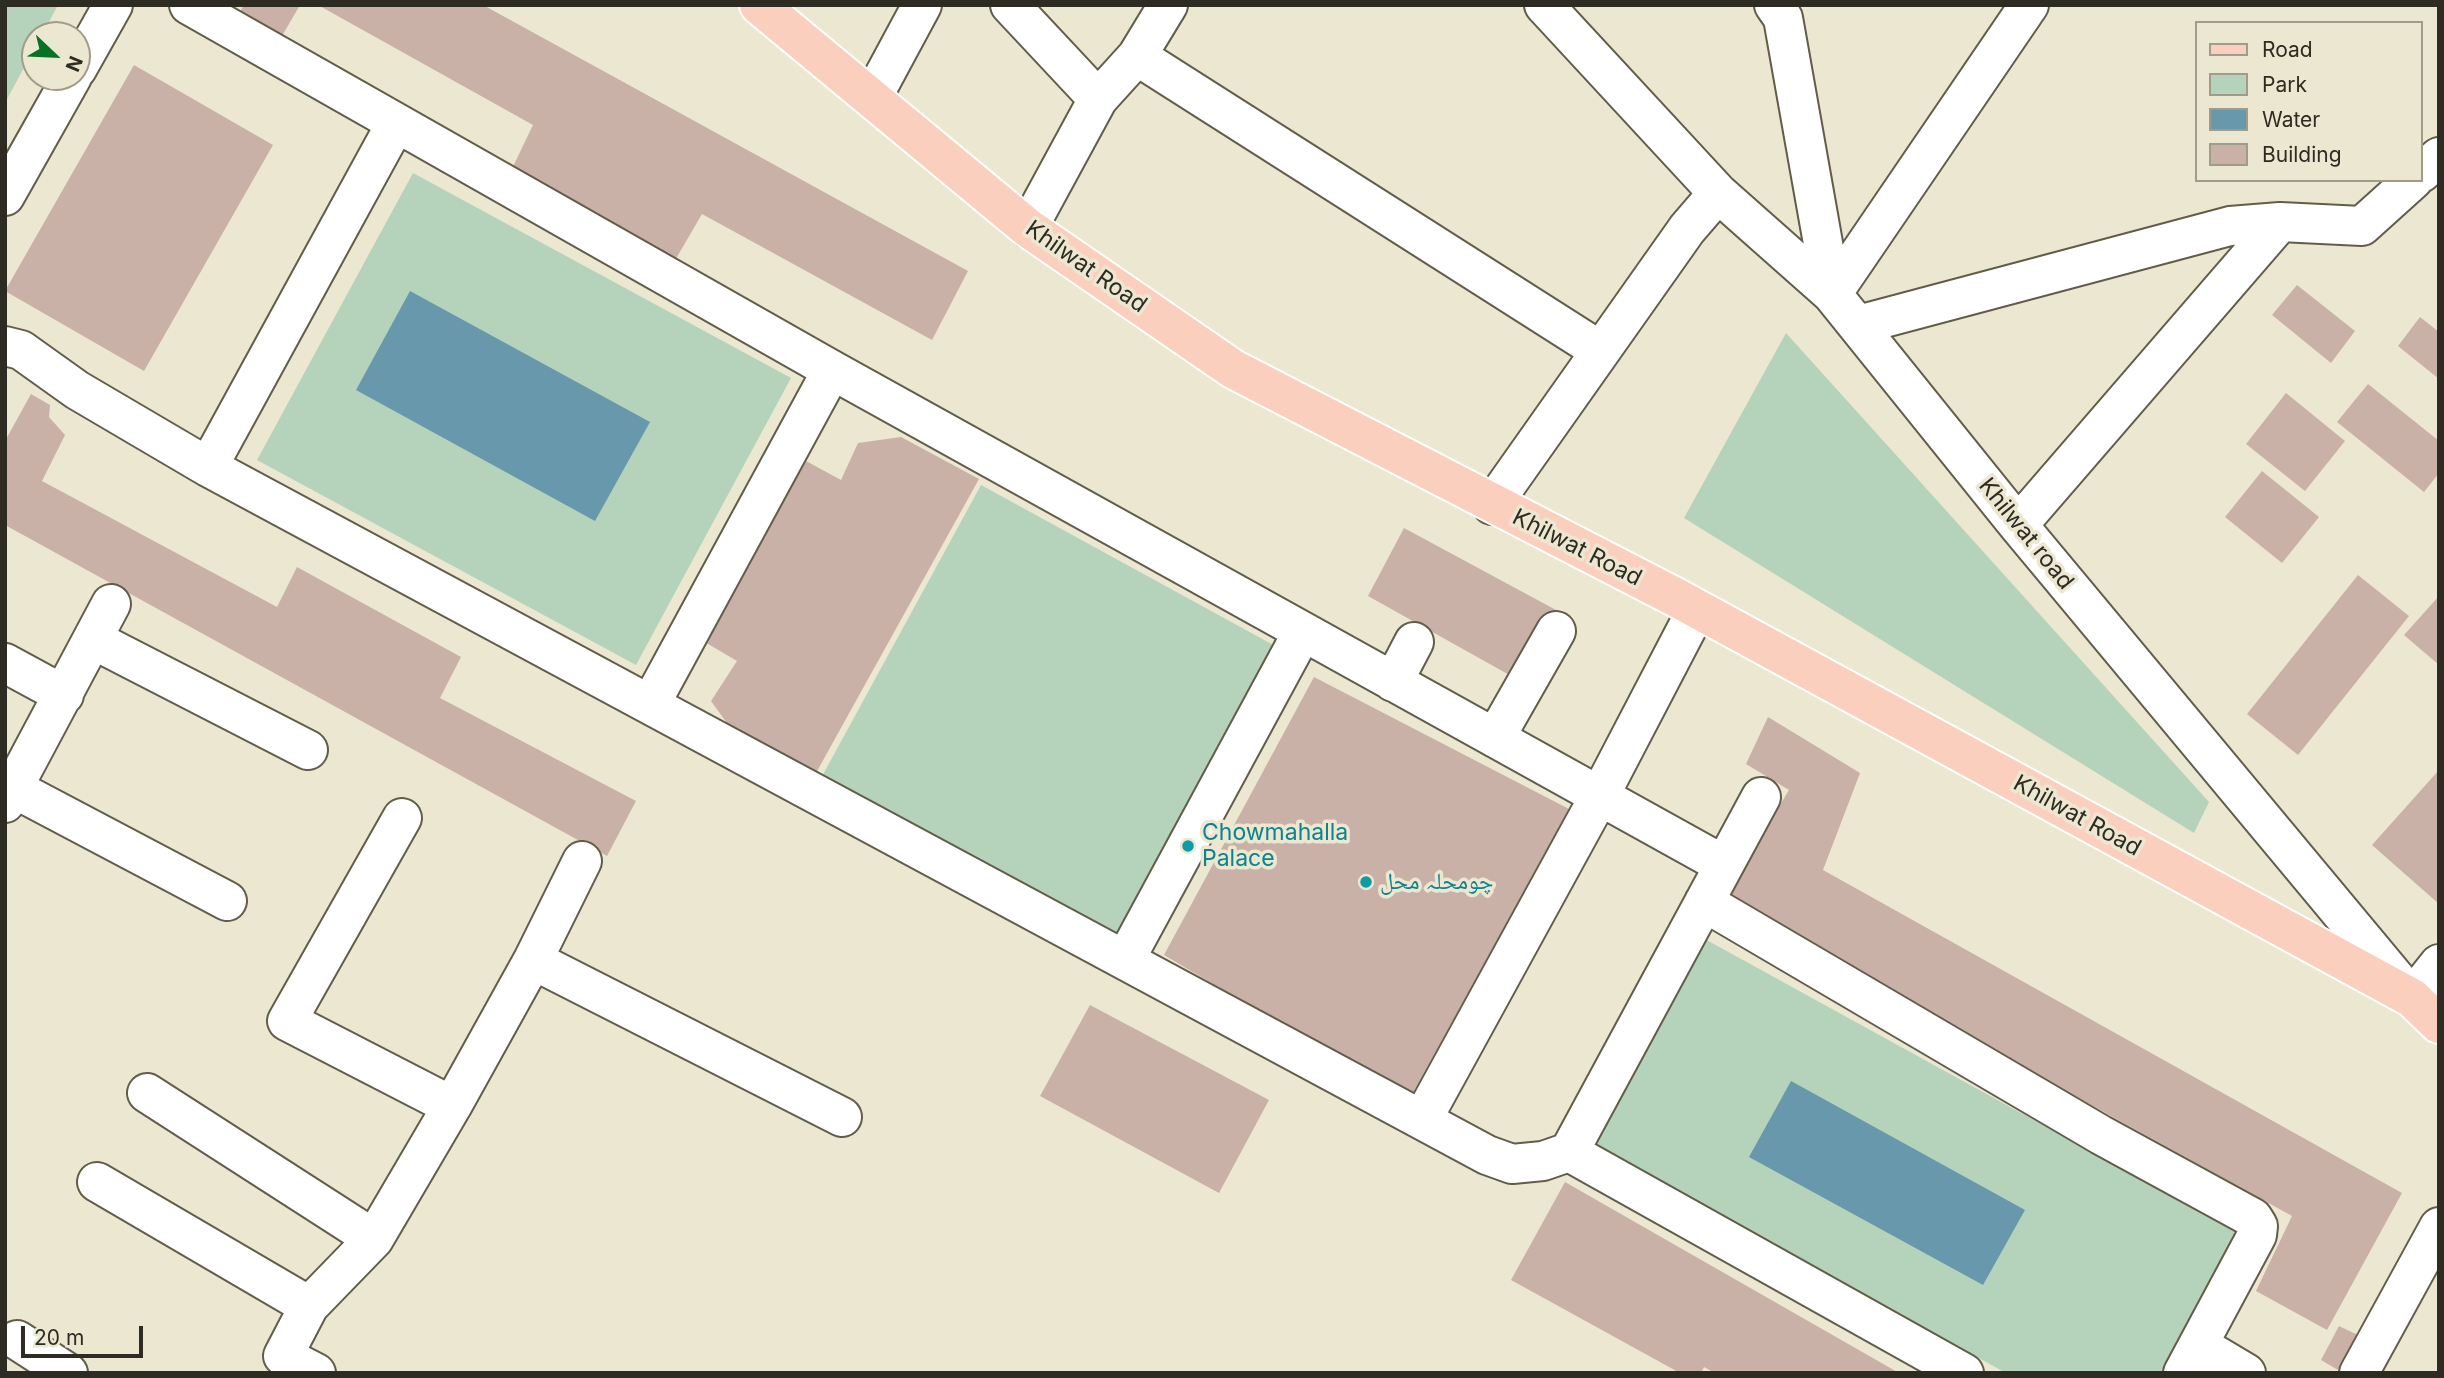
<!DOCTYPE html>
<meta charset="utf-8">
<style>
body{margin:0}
#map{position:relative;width:2444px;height:1378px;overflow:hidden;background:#ece7d0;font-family:Inter,sans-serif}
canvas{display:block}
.frame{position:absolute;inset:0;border:7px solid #2d2b22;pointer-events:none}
.legend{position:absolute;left:2195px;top:21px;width:228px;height:161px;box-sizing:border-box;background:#ece7d0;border:2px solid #a09c8a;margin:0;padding:9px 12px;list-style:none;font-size:21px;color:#2d2b22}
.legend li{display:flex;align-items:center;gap:14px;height:35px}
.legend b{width:35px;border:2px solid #a09c8a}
.north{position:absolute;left:21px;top:21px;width:70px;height:70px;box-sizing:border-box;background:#ece7d0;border:2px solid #a09c8a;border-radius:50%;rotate:113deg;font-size:19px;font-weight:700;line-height:28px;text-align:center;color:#2d2b22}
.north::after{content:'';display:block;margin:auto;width:24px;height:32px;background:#077224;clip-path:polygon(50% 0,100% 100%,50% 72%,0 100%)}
.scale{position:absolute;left:21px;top:1326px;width:122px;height:32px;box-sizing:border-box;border:4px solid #2d2b22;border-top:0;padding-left:9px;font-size:21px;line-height:24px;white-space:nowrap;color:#2d2b22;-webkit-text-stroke:5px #ece7d0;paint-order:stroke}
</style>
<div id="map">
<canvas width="2444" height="1378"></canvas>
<div class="frame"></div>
<ul class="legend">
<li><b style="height:9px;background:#fbcfbe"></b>Road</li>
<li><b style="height:19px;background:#b5d3ba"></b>Park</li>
<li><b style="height:19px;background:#6798ac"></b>Water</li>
<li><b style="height:19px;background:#c9b1a8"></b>Building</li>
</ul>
<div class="north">N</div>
<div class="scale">20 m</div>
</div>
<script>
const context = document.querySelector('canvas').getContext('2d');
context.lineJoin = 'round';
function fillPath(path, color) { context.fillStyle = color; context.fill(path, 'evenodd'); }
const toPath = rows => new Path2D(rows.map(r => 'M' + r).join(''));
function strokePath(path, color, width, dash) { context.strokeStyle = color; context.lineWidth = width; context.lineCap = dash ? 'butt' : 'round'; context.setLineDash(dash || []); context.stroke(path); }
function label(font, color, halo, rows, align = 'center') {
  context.font = font + ' Inter,"Noto Naskh Arabic",sans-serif'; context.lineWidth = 7; context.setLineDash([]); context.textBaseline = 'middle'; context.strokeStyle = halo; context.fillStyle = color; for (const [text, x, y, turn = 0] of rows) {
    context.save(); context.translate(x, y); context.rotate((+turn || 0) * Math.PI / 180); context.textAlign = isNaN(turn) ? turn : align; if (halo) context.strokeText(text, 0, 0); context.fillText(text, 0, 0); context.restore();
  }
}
fillPath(toPath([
 [5,5,58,5,42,35,35,35,35,47,5,103],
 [413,173,791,378,636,665,257,460],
 [1786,333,2209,802,2194,833,1684,518],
 [981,485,1277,647,1116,942,820,780],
 [1703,938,2241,1234,2165,1373,2006,1373,1590,1144]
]), '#b5d3ba');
fillPath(toPath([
 [410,291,650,422,595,521,356,390],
 [1791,1081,2025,1210,1983,1285,1749,1157]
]), '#6798ac');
fillPath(toPath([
 [244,5,300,5,279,41,236,19],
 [318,5,483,5,968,271,932,340,702,214,674,262,509,175,533,125],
 [134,65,273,145,144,371,5,291],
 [2297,285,2355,331,2331,363,2272,315],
 [2420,317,2439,332,2439,379,2398,346],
 [2368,384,2439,441,2439,473,2424,492,2337,422],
 [2286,393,2345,441,2305,491,2246,444],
 [31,394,50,405,49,417,65,435,42,481,277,607,297,567,461,657,440,698,636,801,607,856,5,525,5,441],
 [901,437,979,479,811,782,742,744,711,701,737,661,703,641,806,461,841,480,858,443],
 [2262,471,2319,517,2282,563,2225,517],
 [1404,528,1556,610,1513,677,1368,596],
 [2358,575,2409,616,2298,755,2247,714],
 [2439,596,2439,665,2404,635],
 [1314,677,1569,809,1409,1100,1164,955],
 [1768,717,1860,773,1823,870,2402,1193,2327,1330,2256,1291,2292,1216,1722,901,1789,790,1746,764],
 [2439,770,2439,904,2372,845],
 [1090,1005,1269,1100,1219,1193,1040,1096],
 [1565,1182,1899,1373,1715,1373,1704,1367,1701,1373,1680,1373,1511,1280],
 [2339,1326,2358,1335,2338,1370,2321,1360]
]), '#c9b1a8');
const minor = toPath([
 [189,5,832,370,1724,865],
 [1010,5,1098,99],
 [1544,5,1718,193,1832,294,2018,525,2412,998,2439,964],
 [1774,5,1783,18,1832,294],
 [1137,56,1599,350],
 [77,69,113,5],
 [872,98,922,5],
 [2421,173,2439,157],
 [5,196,72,77],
 [1028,228,1098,99,1137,56,1168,5],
 [1832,294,2029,5],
 [1858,325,2230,226,2280,222,2362,226,2413,180],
 [5,346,21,350,77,390,208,467,1487,1155,1512,1164,1543,1161,1569,1152,1761,797],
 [208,467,395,125],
 [1492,505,1687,229,1718,193],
 [2018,525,2280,222],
 [94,640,308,750],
 [5,663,64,695],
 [1393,682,1414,642],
 [651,703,832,370],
 [1495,738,1556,631],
 [13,788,227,901],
 [5,803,111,604],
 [402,818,287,1021,452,1106,533,960],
 [582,861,533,960,842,1117],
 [1704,902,2101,1135,2253,1218,2258,1226,2257,1235,2183,1373],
 [1125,960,1302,633],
 [147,1093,374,1239,452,1106],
 [1422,1120,1600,795,1697,609],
 [1569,1152,1964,1373],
 [97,1182,309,1306],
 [17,1340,68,1373],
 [2199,1345,2246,1373],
 [316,1373,283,1356,309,1306,374,1239],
 [2359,1373,2439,1227]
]);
const major = toPath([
 [759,5,1028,228,1233,369,1677,598,2412,998,2439,1024]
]);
strokePath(minor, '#625d4a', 42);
strokePath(major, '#fff', 42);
strokePath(minor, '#fff', 38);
strokePath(major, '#fbcfbe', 38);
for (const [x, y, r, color] of [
 [1188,846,7,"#0f9aa8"],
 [1366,882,7,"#0f9aa8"]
]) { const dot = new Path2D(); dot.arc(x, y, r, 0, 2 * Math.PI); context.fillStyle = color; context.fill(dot); strokePath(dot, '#ece7d0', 2.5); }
label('23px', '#2d2b22', '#ece7d0', [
 ["Khilwat Road",1086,267,35],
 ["Khilwat road",2026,534,51],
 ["Khilwat Road",1577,548,27],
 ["Khilwat Road",2077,816,29]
]);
label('23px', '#0d838f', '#ece7d0', [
 ["Chowmahalla",1202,833],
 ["Palace",1202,859],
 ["چومحلہ محل",1380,882]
], 'left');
</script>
